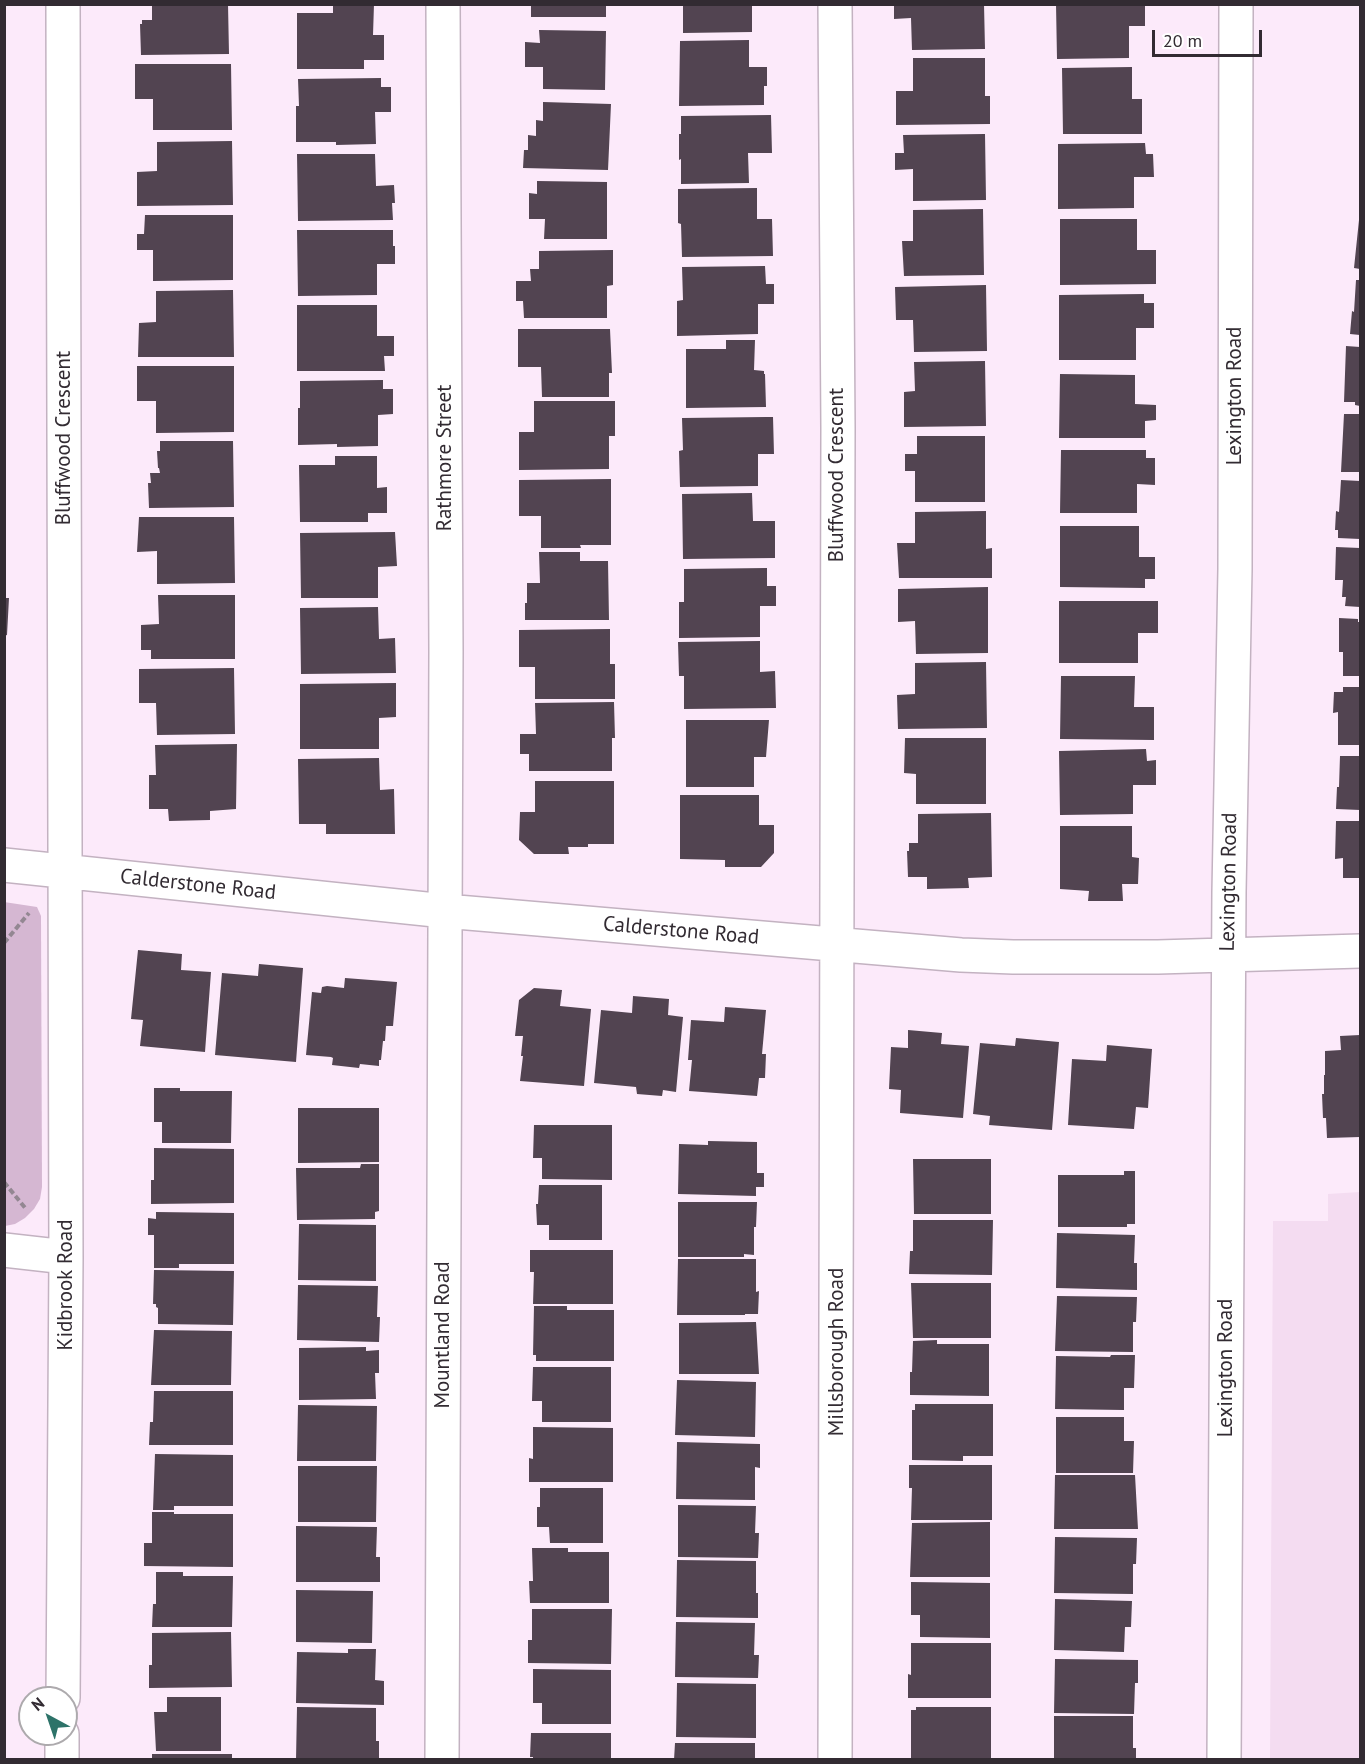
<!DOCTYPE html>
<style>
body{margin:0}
#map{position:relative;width:1365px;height:1764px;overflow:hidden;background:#fceafa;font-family:"PT Sans",sans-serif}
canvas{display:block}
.frame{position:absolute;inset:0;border:6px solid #322b32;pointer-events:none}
.north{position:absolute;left:18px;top:1686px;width:60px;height:60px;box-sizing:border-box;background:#fff;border:2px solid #adaaad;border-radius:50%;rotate:320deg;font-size:16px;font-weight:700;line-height:24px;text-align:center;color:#322b32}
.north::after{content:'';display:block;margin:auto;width:21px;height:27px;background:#2d7369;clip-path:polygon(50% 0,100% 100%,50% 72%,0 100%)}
.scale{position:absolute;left:1152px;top:30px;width:110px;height:27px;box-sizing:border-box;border:3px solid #322b32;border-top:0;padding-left:8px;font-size:18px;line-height:21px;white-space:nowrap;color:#322b32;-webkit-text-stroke:4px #fff;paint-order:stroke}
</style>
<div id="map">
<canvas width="1365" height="1764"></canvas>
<div class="frame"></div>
<div class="north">N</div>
<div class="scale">20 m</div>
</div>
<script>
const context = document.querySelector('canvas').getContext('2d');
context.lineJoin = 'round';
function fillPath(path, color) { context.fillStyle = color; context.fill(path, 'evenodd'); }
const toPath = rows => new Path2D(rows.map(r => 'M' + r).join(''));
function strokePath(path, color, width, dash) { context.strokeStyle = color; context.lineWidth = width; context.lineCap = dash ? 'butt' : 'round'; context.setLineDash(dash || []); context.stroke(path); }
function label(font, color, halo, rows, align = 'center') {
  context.font = font + ' "PT Sans",sans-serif'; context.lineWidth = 6; context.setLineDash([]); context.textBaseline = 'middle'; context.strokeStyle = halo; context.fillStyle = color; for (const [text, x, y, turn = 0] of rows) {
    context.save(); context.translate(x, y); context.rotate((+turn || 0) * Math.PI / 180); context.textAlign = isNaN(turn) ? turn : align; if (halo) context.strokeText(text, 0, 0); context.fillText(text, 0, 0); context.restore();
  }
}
fillPath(toPath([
 [1360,1192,1360,1759,1270,1759,1273,1221,1328,1221,1328,1194]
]), '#f4dcf1');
fillPath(toPath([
 [4,902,37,907,41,916,42,1187,40,1199,34,1209,25,1218,15,1224,5,1226]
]), '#d5b7d2');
fillPath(toPath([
 [152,4,228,4,229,54,141,55,140,24,142,24,142,20,152,20],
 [333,4,374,4,373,35,384,35,384,60,364,60,364,69,297,69,297,13,333,13],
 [531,4,606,4,606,17,531,17],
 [683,4,752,4,752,32,683,33],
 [894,4,984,4,985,49,912,50,911,18,894,19],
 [1056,4,1145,4,1145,26,1129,26,1129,58,1057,59],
 [539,30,606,31,605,90,543,89,543,67,525,67,525,42,540,43],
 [749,40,749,67,767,67,767,86,764,86,764,105,679,106,680,41],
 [913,58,985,58,985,96,990,96,990,124,896,125,896,91,913,91],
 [135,64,231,64,232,130,153,130,153,99,135,99],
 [1132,67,1132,99,1142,99,1142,134,1063,134,1062,68],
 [381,78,381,87,391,87,391,112,375,112,376,144,336,145,336,142,296,142,296,106,299,106,298,79],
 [543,102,611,104,608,170,523,168,524,150,528,150,528,135,536,136,536,120,543,121],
 [771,115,772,153,748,153,749,183,681,184,681,159,679,160,679,134,681,134,681,116],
 [985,134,986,200,913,201,913,169,895,170,895,153,904,153,903,135],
 [232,141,233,205,137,206,137,172,157,171,157,142],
 [1145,143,1146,154,1153,154,1154,177,1134,177,1134,208,1058,209,1058,144],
 [297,154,375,154,376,186,394,185,395,203,392,203,393,220,298,221],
 [537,181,607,182,607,239,544,239,545,219,529,219,529,193,537,194],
 [757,188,757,219,772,219,773,256,682,257,681,224,678,223,678,189],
 [983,209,984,275,904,276,902,241,913,241,913,210],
 [145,215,233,215,233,280,153,281,153,250,137,250,137,234,144,234],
 [1060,219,1137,219,1137,250,1156,250,1156,284,1060,285],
 [1359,220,1360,220,1360,269,1354,268],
 [297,230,393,230,393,246,395,246,395,264,377,264,377,295,298,296],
 [613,250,613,285,607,286,607,318,524,318,523,301,516,301,516,281,531,281,530,269,539,269,539,251],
 [765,266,766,284,774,284,774,304,758,304,758,334,677,336,677,301,683,300,682,267],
 [1356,280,1360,280,1360,335,1350,334,1352,311,1354,312],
 [986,285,987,351,914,352,913,320,896,320,895,287],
 [233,290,234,357,138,357,139,323,156,322,156,291],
 [1144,294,1144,303,1154,303,1154,328,1136,328,1136,360,1059,360,1059,295],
 [297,305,377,305,377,336,394,336,394,356,384,356,385,371,297,371],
 [518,329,610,329,612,373,609,373,609,397,542,397,541,367,518,367],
 [726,340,755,340,754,370,764,371,764,374,765,374,766,407,686,408,686,349,726,349],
 [1346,346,1360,347,1360,406,1355,405,1355,402,1344,402],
 [985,361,986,426,904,427,904,392,915,391,914,362],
 [137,366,234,366,234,432,156,433,156,401,137,401],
 [1060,374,1135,375,1135,404,1156,405,1156,420,1145,421,1145,438,1059,438],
 [383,380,383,389,393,389,393,414,378,415,378,446,337,447,337,444,298,445,298,408,300,408,300,381],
 [534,401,615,401,615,436,609,436,609,469,519,470,519,432,534,432],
 [1344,414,1360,414,1360,472,1341,472],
 [766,417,773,417,774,454,758,454,758,486,680,487,679,451,683,450,682,418],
 [917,436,985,436,985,502,915,502,915,471,905,471,905,454,917,454],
 [160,441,233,441,234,507,149,508,148,483,151,483,150,473,160,473,159,468,158,468,157,451,160,451],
 [1061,450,1146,450,1146,458,1155,458,1155,485,1137,484,1137,513,1060,513],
 [335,456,377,456,377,488,387,487,387,513,368,513,368,522,300,522,299,465,335,465],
 [611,479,611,545,580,545,581,548,541,548,541,516,519,516,519,480],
 [1341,480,1360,481,1360,539,1338,538,1338,530,1335,530,1336,511,1339,512],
 [752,493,753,521,775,521,775,558,683,559,682,494],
 [986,511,986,549,992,548,992,578,899,578,897,543,915,543,915,512],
 [139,517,234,517,235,583,157,584,157,551,137,552],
 [1060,526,1139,526,1139,557,1155,557,1155,579,1145,579,1145,588,1060,587],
 [395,532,397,566,378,567,378,598,301,598,300,533],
 [1336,547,1360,548,1360,607,1345,606,1346,597,1342,597,1343,580,1335,580],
 [539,552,580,552,580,561,608,561,609,620,525,620,525,603,527,603,527,583,540,583],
 [767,568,767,586,776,586,776,606,760,606,760,637,679,638,679,602,684,602,684,569],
 [988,587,988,653,916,654,915,621,898,622,898,589],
 [158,595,235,595,235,659,151,659,151,650,141,650,141,625,159,624],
 [4,598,9,598,7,635,4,636],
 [1059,601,1158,601,1158,633,1138,633,1138,663,1059,663],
 [378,607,379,639,395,638,396,673,301,674,300,608],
 [1339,618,1358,619,1358,622,1360,622,1360,676,1343,676,1343,652,1339,652],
 [610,629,610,664,615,664,615,699,535,699,535,667,519,667,519,630],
 [760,641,760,672,775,671,776,708,684,709,684,676,679,676,678,642],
 [986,662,987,728,898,729,897,695,915,694,915,663],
 [234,668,235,734,157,735,156,703,139,703,139,669],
 [1061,676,1135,676,1134,707,1154,707,1154,740,1060,739],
 [396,683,396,717,379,718,379,749,300,749,300,684],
 [1343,687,1360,687,1360,745,1338,745,1338,712,1333,713,1334,692,1343,692],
 [614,702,615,738,612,738,612,771,529,771,529,754,520,754,520,734,536,734,535,703],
 [686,720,769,720,766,757,754,757,754,787,686,787],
 [905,738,986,738,986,804,916,804,916,774,904,773],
 [237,744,236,809,210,811,210,820,169,821,168,809,149,809,149,775,156,775,155,745],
 [1146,749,1147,761,1156,760,1156,785,1133,785,1133,814,1060,815,1059,751],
 [1340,756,1360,756,1360,810,1336,809,1337,787,1339,787],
 [379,758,380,790,394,789,395,834,326,834,326,824,299,824,298,759],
 [535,781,614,781,614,844,588,844,588,847,568,847,569,854,534,854,519,840,520,812,535,812],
 [680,795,759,795,759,825,774,825,774,853,761,867,725,867,725,860,680,859],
 [991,813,992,877,968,878,969,888,927,889,927,877,908,877,907,851,909,851,909,843,918,843,918,814],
 [1336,821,1360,821,1360,878,1343,878,1343,858,1335,859],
 [1060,826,1132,826,1132,857,1139,858,1138,884,1122,884,1123,901,1088,901,1089,891,1060,889],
 [138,950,182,954,181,970,211,972,205,1052,140,1046,143,1020,131,1019],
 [259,964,303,968,296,1062,215,1055,222,973,258,976],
 [345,978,397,982,393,1026,386,1026,385,1041,383,1041,381,1060,379,1060,379,1066,360,1064,359,1068,332,1065,333,1058,331,1057,306,1055,312,992,321,993,322,987,327,986,344,988],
 [534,988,562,990,560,1006,591,1009,584,1086,520,1081,523,1056,521,1056,523,1036,515,1036,519,1000],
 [633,996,669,999,668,1015,683,1017,676,1092,663,1090,662,1096,637,1094,636,1087,594,1083,601,1010,632,1013],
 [725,1007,766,1010,762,1054,766,1054,765,1078,759,1078,757,1096,689,1091,692,1060,688,1060,691,1020,724,1022],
 [908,1030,942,1033,941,1044,969,1046,963,1118,900,1113,901,1090,889,1089,891,1047,908,1048],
 [1360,1035,1360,1137,1327,1138,1326,1118,1323,1118,1322,1094,1324,1094,1324,1075,1325,1075,1325,1051,1341,1050,1340,1036],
 [1016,1038,1059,1042,1052,1130,989,1125,990,1116,973,1114,980,1043,1015,1046],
 [1107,1045,1152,1049,1148,1108,1136,1107,1134,1129,1068,1125,1072,1059,1106,1061],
 [154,1088,180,1088,180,1091,232,1091,231,1143,162,1143,162,1122,154,1122],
 [298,1108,379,1108,379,1162,298,1163],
 [534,1125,612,1125,612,1180,542,1179,542,1158,533,1158],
 [708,1141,757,1142,757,1173,764,1173,764,1187,756,1187,756,1196,678,1194,679,1144,708,1145],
 [154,1148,234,1149,234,1203,151,1204,151,1180,154,1180],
 [913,1159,991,1159,991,1214,914,1214],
 [361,1164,379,1164,379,1211,375,1212,375,1219,297,1220,296,1168,360,1168],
 [1124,1171,1135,1171,1135,1224,1127,1224,1127,1227,1058,1227,1058,1175,1124,1175],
 [539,1185,602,1185,602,1240,549,1240,549,1225,537,1225,536,1204,538,1204],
 [678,1202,757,1202,756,1227,754,1227,754,1255,744,1254,744,1257,678,1257],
 [156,1212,234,1213,234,1264,179,1264,179,1268,154,1268,154,1235,148,1235,148,1218,156,1219],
 [913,1220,993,1220,992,1275,909,1274,910,1251,913,1251],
 [299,1224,376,1225,376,1281,298,1280],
 [1057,1233,1135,1235,1134,1263,1137,1263,1137,1290,1056,1288],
 [530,1250,613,1250,613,1304,533,1304,534,1272,530,1272],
 [678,1259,756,1259,756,1292,759,1291,758,1314,745,1314,745,1315,677,1315],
 [154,1270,234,1271,233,1325,158,1324,158,1308,156,1307,156,1304,153,1304],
 [911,1283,991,1283,991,1338,913,1338],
 [298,1285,378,1286,377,1317,380,1317,379,1342,297,1340],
 [1057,1296,1137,1297,1136,1322,1133,1322,1133,1352,1055,1351],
 [534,1306,567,1306,567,1310,614,1310,614,1361,536,1361,536,1355,533,1355],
 [756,1322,759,1374,679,1374,679,1323],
 [154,1330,232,1331,231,1385,151,1385],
 [937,1340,937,1344,989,1344,989,1396,910,1395,910,1372,912,1372,913,1341],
 [366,1347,366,1351,379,1350,379,1373,375,1373,376,1399,299,1400,299,1348],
 [1111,1355,1135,1355,1134,1388,1124,1388,1124,1410,1055,1409,1056,1356,1110,1357],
 [533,1367,611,1367,611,1422,542,1422,542,1401,532,1401],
 [677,1380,756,1382,755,1437,675,1435],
 [154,1391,233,1391,233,1445,149,1445,150,1422,153,1422],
 [915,1404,993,1404,993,1456,963,1456,963,1461,912,1460,912,1410,915,1410],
 [298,1405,377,1406,376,1461,297,1461],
 [1056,1417,1124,1417,1124,1441,1134,1441,1133,1473,1056,1473],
 [533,1427,613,1428,613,1482,529,1482,529,1458,533,1459],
 [677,1442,760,1444,760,1468,755,1467,755,1500,676,1499],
 [155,1454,233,1455,233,1506,174,1506,174,1510,153,1510],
 [909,1465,992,1465,992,1520,911,1520,912,1488,909,1488],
 [298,1466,377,1466,376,1522,298,1522],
 [1055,1475,1135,1475,1138,1529,1054,1529],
 [540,1488,603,1488,603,1543,550,1543,549,1527,537,1527,537,1507,540,1507],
 [678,1505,756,1506,755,1533,759,1533,758,1558,678,1557],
 [152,1512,174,1512,174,1514,233,1514,233,1567,144,1566,144,1543,152,1543],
 [990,1522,990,1577,910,1577,912,1523],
 [296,1526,377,1527,376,1557,380,1557,380,1582,296,1582],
 [1055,1537,1137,1538,1136,1564,1133,1564,1133,1594,1054,1593],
 [532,1548,568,1548,568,1552,609,1552,609,1603,530,1603,529,1581,533,1581],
 [677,1560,756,1561,756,1593,758,1593,758,1618,676,1617],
 [156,1572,183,1572,183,1576,233,1576,232,1627,152,1627,153,1604,156,1604],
 [911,1582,990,1583,990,1638,920,1637,920,1615,911,1615],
 [296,1590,373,1591,372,1643,296,1642],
 [1055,1599,1132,1601,1131,1627,1125,1627,1124,1652,1054,1650],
 [532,1609,612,1609,611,1664,528,1663,528,1640,532,1640],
 [676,1622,755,1623,754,1655,759,1655,758,1678,675,1677],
 [231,1632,232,1687,149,1688,149,1665,152,1665,152,1633],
 [911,1643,991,1643,991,1698,908,1698,908,1674,911,1675],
 [348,1649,376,1649,375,1680,384,1681,384,1705,296,1703,297,1652,348,1653],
 [1055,1659,1138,1660,1138,1683,1135,1683,1134,1714,1054,1713],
 [533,1669,611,1670,611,1724,542,1724,542,1703,533,1703],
 [677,1683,756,1684,756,1738,676,1737],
 [167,1697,221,1697,221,1751,156,1751,154,1712,167,1712],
 [297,1707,376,1708,376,1741,379,1741,379,1760,296,1760],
 [916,1707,991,1707,991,1760,911,1760,911,1710,916,1710],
 [1054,1716,1133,1716,1133,1748,1136,1748,1136,1760,1054,1760],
 [531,1733,611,1733,611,1760,533,1760,533,1757,530,1757],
 [675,1743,755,1743,755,1760,674,1760],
 [152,1754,232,1754,232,1760,152,1760]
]), '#524451');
const minor = toPath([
 [835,4,838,428,835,1760],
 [4,865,445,911,961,955,1013,957,1158,957,1360,951],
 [4,1250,66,1257],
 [63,1698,66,1257,63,4],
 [62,1760,62,1734],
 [442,1760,446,651,443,4],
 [1224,1760,1229,892,1235,569,1236,4]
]);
strokePath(minor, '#c3b2c1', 36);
strokePath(toPath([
 [4,943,29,913],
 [4,1182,26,1209]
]), '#938792', 4, [6, 3]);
strokePath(minor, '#fff', 33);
label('21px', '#322b32', '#fff', [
 ["Lexington Road",1235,396,-90],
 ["Bluffwood Crescent",64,438,-90],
 ["Rathmore Street",445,458,-90],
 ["Bluffwood Crescent",837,475,-90],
 ["Lexington Road",1229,882,-89],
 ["Calderstone Road",198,885,6],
 ["Calderstone Road",681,931,5],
 ["Kidbrook Road",66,1285,-90],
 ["Mountland Road",443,1335,-90],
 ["Millsborough Road",837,1352,-90],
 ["Lexington Road",1226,1368,-90]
]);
</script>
